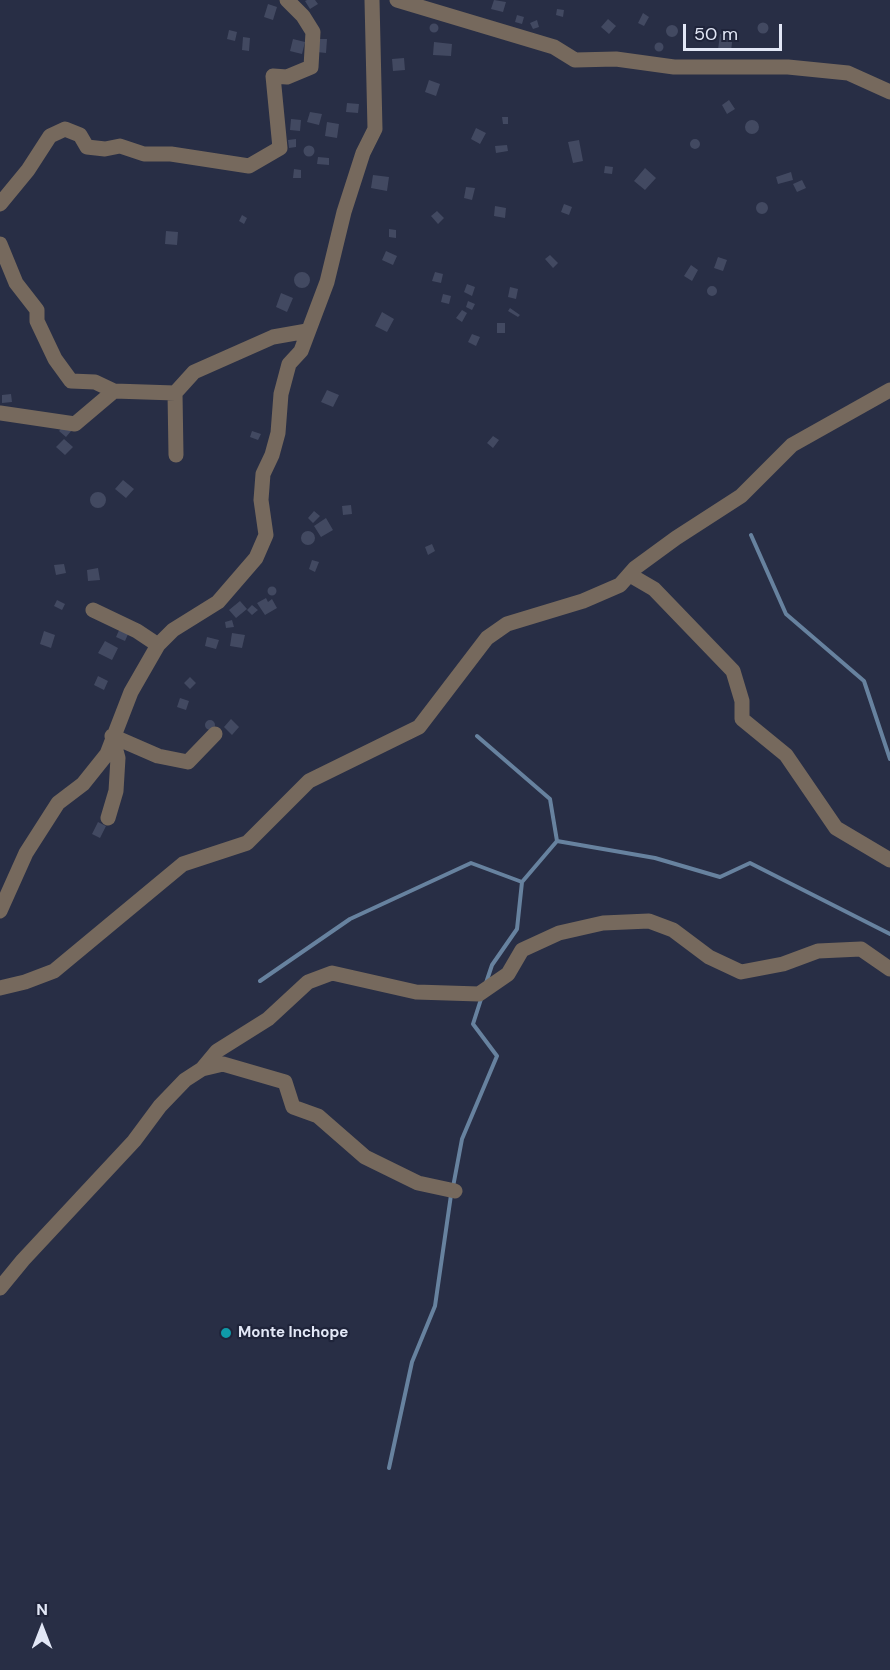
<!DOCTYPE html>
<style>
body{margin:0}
#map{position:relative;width:890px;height:1670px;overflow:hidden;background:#282e45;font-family:"DM Sans",sans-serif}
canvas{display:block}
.north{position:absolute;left:12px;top:1598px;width:60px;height:60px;-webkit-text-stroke:4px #1f243a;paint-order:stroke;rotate:0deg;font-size:16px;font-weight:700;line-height:24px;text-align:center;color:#e2e7f6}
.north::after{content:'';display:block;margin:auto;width:21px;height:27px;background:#e2e7f6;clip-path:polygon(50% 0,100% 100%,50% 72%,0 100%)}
.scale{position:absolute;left:683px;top:24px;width:99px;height:27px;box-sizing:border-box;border:3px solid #e2e7f6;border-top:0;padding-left:8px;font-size:18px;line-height:21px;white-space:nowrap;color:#e2e7f6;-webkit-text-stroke:4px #1f243a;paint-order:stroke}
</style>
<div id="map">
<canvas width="890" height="1670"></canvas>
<div class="north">N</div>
<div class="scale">50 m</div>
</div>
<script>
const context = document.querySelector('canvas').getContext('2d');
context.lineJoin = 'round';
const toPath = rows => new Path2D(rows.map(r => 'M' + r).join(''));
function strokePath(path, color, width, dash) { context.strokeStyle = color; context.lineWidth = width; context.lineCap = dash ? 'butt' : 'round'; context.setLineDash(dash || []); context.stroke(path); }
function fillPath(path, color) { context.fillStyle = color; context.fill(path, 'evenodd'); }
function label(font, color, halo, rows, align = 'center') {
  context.font = font + ' "DM Sans",sans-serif'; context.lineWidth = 4.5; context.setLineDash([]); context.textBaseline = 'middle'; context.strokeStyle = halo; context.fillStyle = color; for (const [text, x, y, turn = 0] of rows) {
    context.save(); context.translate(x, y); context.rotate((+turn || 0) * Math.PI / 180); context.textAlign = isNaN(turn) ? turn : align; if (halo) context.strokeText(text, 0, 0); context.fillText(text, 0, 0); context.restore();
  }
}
strokePath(toPath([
 [751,535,786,614,864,681,890,759],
 [477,736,550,799,557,841,655,858,720,877,750,863,890,934],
 [260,981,350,919,471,863,522,882,557,841],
 [486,983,492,965,517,929,522,882],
 [453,1187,462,1139,497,1056,473,1024,482,996],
 [389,1468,412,1362,435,1306,451,1195]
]), '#67829f', 4);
fillPath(toPath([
 [307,0,315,0,318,4,310,9,305,1],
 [494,0,506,2,503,12,491,9],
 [268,4,277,7,273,20,264,17],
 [557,9,564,10,563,17,556,15],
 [643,13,649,17,644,26,638,23],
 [517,15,524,17,522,24,515,22],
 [608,19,616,26,609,34,601,27],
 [537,20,539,27,533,29,530,23],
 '757.5 28a5.5 5.5 0 1 1 11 0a5.5 5.5 0 1 1-11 0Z',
 '429.5 28a4.5 4.5 0 1 1 9 0a4.5 4.5 0 1 1-9 0Z',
 '666 31a6 6 0 1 1 12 0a6 6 0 1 1-12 0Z',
 [229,30,237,32,235,41,227,39],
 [720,34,733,35,731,51,718,50],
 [243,37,250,38,249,51,242,50],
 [293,39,305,42,302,54,290,51],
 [318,39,327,39,326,53,317,52],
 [434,42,452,44,451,56,433,55],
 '654.5 47a4.5 4.5 0 1 1 9 0a4.5 4.5 0 1 1-9 0Z',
 [404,58,405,70,393,71,392,59],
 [429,80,440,84,436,96,425,92],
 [729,100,735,109,727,114,722,105],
 [347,103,359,104,358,113,346,112],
 [310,112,322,114,319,125,307,122],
 [502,117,508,117,508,124,503,124],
 [291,119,301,120,300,131,290,130],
 '745 127a7 7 0 1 1 14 0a7 7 0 1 1-14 0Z',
 [327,122,339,124,337,138,325,136],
 [476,128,486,133,480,144,471,139],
 '690 144a5 5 0 1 1 10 0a5 5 0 1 1-10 0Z',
 [296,139,296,147,289,148,288,140],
 [579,140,583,161,573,163,568,142],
 [507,145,508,151,496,153,495,146],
 '303.5 151a5.5 5.5 0 1 1 11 0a5.5 5.5 0 1 1-11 0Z',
 [318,157,329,158,329,165,317,164],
 [605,166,613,167,612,174,604,173],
 [645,168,656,178,645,190,634,181],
 [294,169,301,170,301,178,293,178],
 [791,172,793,180,778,184,776,177],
 [373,175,389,177,387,191,371,188],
 [802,180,806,188,797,192,793,184],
 [466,187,475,188,472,200,464,198],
 '756 208a6 6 0 1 1 12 0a6 6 0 1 1-12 0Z',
 [564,204,572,207,569,215,561,212],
 [495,206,506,208,505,218,494,216],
 [437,211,444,218,438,224,431,216],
 [242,215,247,218,244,224,239,221],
 [389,229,396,230,396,238,389,237],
 [166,231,178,232,177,245,165,244],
 [386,251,397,256,393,265,382,260],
 [550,255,558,263,553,268,545,259],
 [718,257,727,260,723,271,714,268],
 [691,265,698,270,692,281,684,276],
 [435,272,443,274,441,283,432,281],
 '294 280a8 8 0 1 1 16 0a8 8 0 1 1-16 0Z',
 [467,284,475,287,472,296,464,292],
 '707 291a5 5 0 1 1 10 0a5 5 0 1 1-10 0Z',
 [510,287,518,289,516,299,508,297],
 [281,293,293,298,287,312,276,307],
 [443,294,451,296,449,304,441,302],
 [468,301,475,304,472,310,466,307],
 [510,308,520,315,518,317,508,311],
 [462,310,467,313,462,322,456,318],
 [382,312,394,319,387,332,375,326],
 [497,323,505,323,505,333,497,333],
 [472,334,480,337,476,346,468,342],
 [327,390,339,395,333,407,321,402],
 [11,394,12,402,2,403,2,395],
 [65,424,72,430,66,437,59,431],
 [252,431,261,434,258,440,250,437],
 [493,436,499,440,493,448,487,443],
 [64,439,73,447,65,455,56,447],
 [123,480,134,489,126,498,115,489],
 '90 500a8 8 0 1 1 16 0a8 8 0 1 1-16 0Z',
 [351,505,352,514,343,515,342,506],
 [314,511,320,516,313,523,308,518],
 [326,518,333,530,321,537,314,526],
 '301 538a7 7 0 1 1 14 0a7 7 0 1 1-14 0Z',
 [432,544,435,551,428,555,425,547],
 [312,560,319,562,315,572,309,569],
 [64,564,66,573,56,575,54,565],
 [98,568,100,580,88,581,87,570],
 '267.5 591a4.5 4.5 0 1 1 9 0a4.5 4.5 0 1 1-9 0Z',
 [266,598,268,602,272,599,277,608,265,615,257,603],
 [57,600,65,604,62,610,54,606],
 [240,601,247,609,236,618,229,610],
 [252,605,258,610,252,615,247,610],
 [232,620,234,627,226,628,225,622],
 [120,628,129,632,125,641,116,637],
 [44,631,55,635,51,648,40,644],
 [232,633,245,635,242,648,230,646],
 [207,637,219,640,216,649,205,646],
 [105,641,118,648,112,660,98,653],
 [98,676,108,681,104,690,94,685],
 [190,677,196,683,190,689,184,683],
 [180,698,189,701,186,710,177,707],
 [231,719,239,727,232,735,224,727],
 '205 725a5 5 0 1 1 10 0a5 5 0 1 1-10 0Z',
 [98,822,106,826,100,838,92,834]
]), '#424961');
strokePath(toPath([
 [397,0,554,47,575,60,616,59,674,67,788,67,848,73,890,92],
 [0,204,28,170,50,136,65,129,80,135,87,147,105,149,120,146,144,154,171,154,249,166,280,148,273,76,287,77,311,67,313,32,303,16,287,0],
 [0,244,16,283,37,310,37,321,55,359,71,381,95,382,114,391],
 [0,413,75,424,114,391,175,393],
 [176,455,175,393,194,372,273,337,307,331],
 [630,575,654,589,733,671,742,701,742,719,786,755,836,828,890,860],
 [93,610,137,631,158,645],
 [112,736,158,756,188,762,215,734],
 [108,818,116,791,118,758,112,736],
 [0,911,26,853,58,803,83,784,107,754,131,692,158,645,173,630,218,602,256,558,266,535,261,500,263,474,272,455,278,433,281,394,289,364,301,351,327,282,344,212,363,153,375,129,372,0],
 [0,988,25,982,54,971,183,864,247,843,309,781,419,727,487,638,507,624,583,601,620,585,635,568,676,538,741,496,792,445,890,390],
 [202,1069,217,1051,268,1019,308,982,332,973,416,992,479,994,508,974,522,950,559,933,603,923,649,921,673,930,709,957,741,972,783,964,818,951,861,949,890,969],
 [0,1288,23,1260,134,1141,160,1106,185,1080,202,1069,223,1064,285,1082,293,1107,318,1116,365,1157,418,1183,455,1191]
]), '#76695d', 15);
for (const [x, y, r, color] of [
 [226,1333,6,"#0f9aa8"]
]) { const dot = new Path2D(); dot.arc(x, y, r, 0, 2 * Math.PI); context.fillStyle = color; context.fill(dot); strokePath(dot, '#1f243a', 2); }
label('bold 15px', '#e2e7f6', '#1f243a', [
 ["Monte Inchope",238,1333]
], 'left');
</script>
